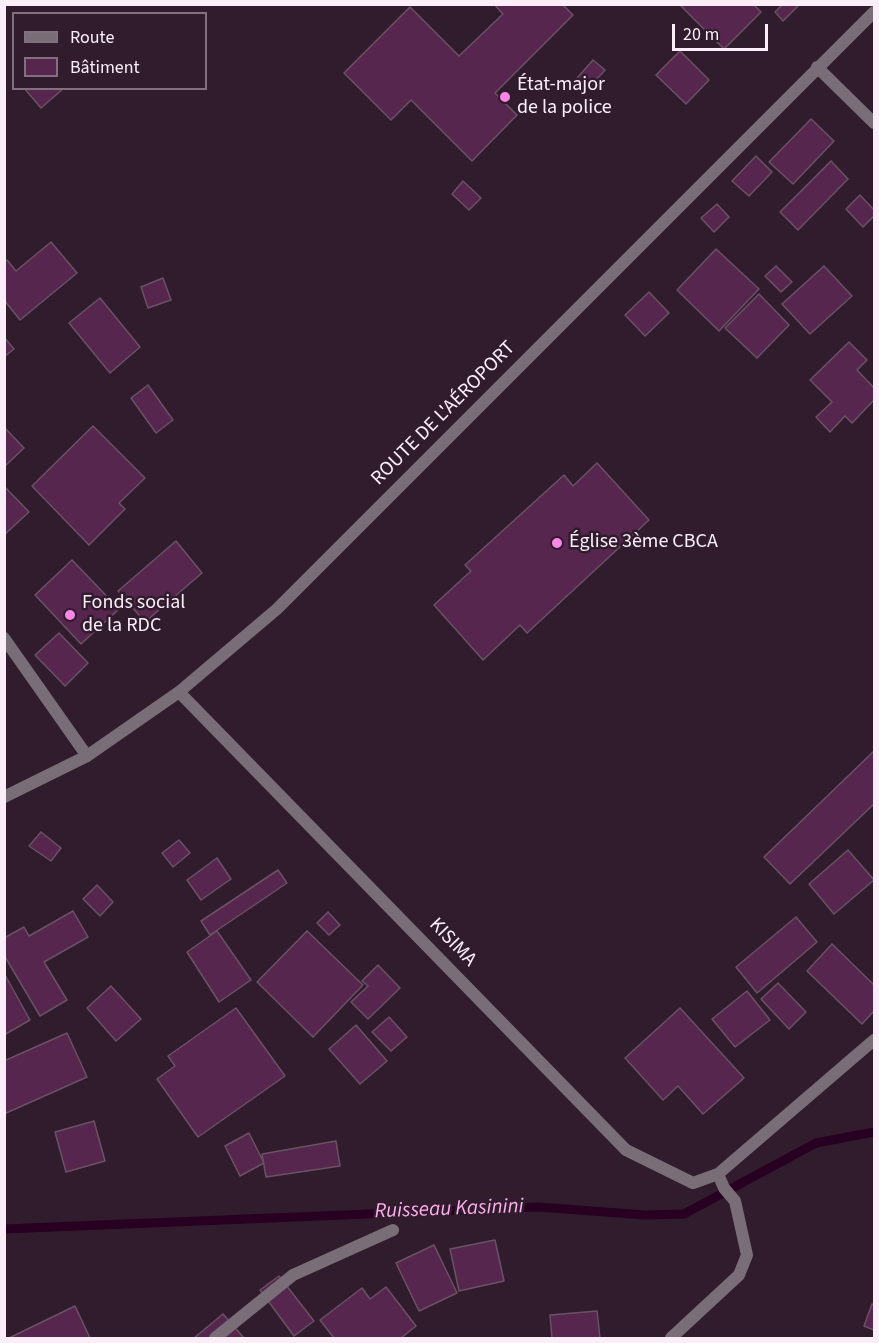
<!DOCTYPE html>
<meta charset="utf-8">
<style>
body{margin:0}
#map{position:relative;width:879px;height:1343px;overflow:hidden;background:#301c2d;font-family:"Source Sans 3",sans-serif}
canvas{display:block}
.frame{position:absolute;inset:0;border:6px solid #fceef9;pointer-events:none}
.legend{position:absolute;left:12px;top:12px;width:195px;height:78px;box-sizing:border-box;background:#301c2d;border:2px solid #82707f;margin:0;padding:8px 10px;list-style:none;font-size:18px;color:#fceef9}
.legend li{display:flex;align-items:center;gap:12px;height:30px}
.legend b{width:30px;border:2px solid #82707f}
.scale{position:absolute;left:672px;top:24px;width:96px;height:27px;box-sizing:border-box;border:3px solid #fceef9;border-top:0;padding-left:8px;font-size:18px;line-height:21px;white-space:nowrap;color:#fceef9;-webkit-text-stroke:4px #301c2d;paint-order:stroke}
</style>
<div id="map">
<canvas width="879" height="1343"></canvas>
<div class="frame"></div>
<ul class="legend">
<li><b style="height:8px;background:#796e77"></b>Route</li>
<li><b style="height:16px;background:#56264e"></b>Bâtiment</li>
</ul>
<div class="scale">20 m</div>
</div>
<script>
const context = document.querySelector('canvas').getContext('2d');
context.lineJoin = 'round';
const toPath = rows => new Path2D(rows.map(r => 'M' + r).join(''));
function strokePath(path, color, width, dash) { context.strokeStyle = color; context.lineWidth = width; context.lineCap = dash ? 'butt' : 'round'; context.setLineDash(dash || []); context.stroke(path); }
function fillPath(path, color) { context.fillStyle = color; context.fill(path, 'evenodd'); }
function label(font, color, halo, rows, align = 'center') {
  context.font = font + ' "Source Sans 3",sans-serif'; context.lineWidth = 5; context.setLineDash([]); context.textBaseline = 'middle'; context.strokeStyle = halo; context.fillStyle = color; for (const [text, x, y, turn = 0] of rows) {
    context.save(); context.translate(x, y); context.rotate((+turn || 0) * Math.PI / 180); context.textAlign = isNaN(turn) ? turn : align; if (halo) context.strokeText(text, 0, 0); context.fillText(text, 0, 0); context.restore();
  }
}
strokePath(toPath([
 [4,1229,538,1207,645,1215,684,1214,816,1143,874,1132]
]), '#270022', 9);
const building = toPath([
 [494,4,562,4,573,15,495,93,517,115,472,161,411,100,391,120,344,73,410,7,459,56,503,14,494,4],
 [679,4,753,4,761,12,724,49,679,4],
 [783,4,800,4,783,21,775,12,783,4],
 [680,51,709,80,686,104,656,75,680,51],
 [593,60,605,70,589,88,577,78,593,60],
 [24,88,64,88,41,108,24,88],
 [811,119,834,141,793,184,769,162,811,119],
 [756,156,772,172,749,196,732,181,756,156],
 [831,161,848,179,798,230,780,212,831,161],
 [463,181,481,198,469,210,452,194,463,181],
 [860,195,874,210,874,216,863,227,846,209,860,195],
 [717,204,729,217,714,232,701,218,717,204],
 [51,242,77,273,20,320,4,300,4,262,7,260,16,271,51,242],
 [716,249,759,289,719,331,677,290,716,249],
 [776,266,792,282,781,292,765,276,776,266],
 [824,266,852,296,810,334,782,304,824,266],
 [163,278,171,300,148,308,141,287,163,278],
 [649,292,669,313,645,336,625,315,649,292],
 [759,294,789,325,757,358,725,328,759,294],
 [100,298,140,347,110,373,69,323,100,298],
 [4,337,14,349,4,357,4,337],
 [849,342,867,360,857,370,874,388,874,400,852,423,845,416,830,432,816,417,832,402,810,380,849,342],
 [148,385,173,420,156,433,131,398,148,385],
 [93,426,145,478,119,503,125,509,89,545,32,486,93,426],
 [4,427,24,448,4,467,4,427],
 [597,463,649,520,527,633,520,625,483,660,434,605,471,571,465,565,564,475,573,486,597,463],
 [4,486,29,512,4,535,4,486],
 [176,541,202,573,145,622,118,591,176,541],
 [72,560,119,609,81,644,35,595,72,560],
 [59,633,88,663,65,686,35,655,59,633],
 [874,751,874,804,790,884,764,857,874,751],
 [41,832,61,848,51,861,29,846,41,832],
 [179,840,190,853,173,867,162,853,179,840],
 [848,850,874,880,834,914,809,884,848,850],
 [217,858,231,879,201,900,187,880,217,858],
 [278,870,287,883,210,935,201,921,278,870],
 [97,885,113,902,100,916,83,899,97,885],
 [73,911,88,937,44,962,67,1000,40,1016,4,955,4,938,24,927,29,936,73,911],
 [328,912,340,925,329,935,317,923,328,912],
 [796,917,817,942,757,993,736,967,796,917],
 [217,931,251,980,219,1002,187,952,217,931],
 [307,931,363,985,313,1037,257,982,307,931],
 [832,944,874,985,874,1011,862,1024,807,971,832,944],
 [378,965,400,988,368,1019,351,1002,368,986,362,981,378,965],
 [5,975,30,1020,4,1035,4,975,5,975],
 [778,983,806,1012,789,1029,761,999,778,983],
 [111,986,141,1019,116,1041,87,1008,111,986],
 [747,991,770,1020,735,1047,712,1019,747,991],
 [236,1008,285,1076,198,1137,157,1079,175,1066,168,1056,236,1008],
 [680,1008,744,1078,703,1114,678,1086,663,1100,625,1058,680,1008],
 [389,1017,407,1037,391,1051,372,1032,389,1017],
 [356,1025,387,1061,360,1084,329,1049,356,1025],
 [67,1033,87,1077,4,1114,4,1061,67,1033],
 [94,1121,105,1161,66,1172,55,1132,94,1121],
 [249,1133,264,1163,240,1176,225,1146,249,1133],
 [336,1141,340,1166,266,1177,262,1154,336,1141],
 [495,1240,504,1281,459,1291,450,1249,495,1240],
 [434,1245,457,1293,419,1311,396,1263,434,1245],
 [279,1276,314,1321,294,1336,260,1290,279,1276],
 [386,1287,416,1326,401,1338,334,1338,320,1320,362,1288,370,1299,386,1287],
 [872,1304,874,1305,874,1330,864,1326,872,1304],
 [75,1306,90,1338,9,1338,75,1306],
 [597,1311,600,1338,552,1338,550,1315,597,1311],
 [223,1314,244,1338,194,1338,223,1314]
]);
fillPath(building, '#56264e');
strokePath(building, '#6a5265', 1.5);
strokePath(toPath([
 [817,67,874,123],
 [4,638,87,756],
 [179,692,626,1150,693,1183,718,1174,874,1040],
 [215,1338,293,1275,393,1230],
 [671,1338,739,1275,747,1255,735,1201,724,1188,718,1174]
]), '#796e77', 12);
strokePath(toPath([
 [4,797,87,756,179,692,277,609,874,12]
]), '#796e77', 12);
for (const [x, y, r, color] of [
 [505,97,6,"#fa87e7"],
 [557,543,6,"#fa87e7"],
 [70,615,6,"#fa87e7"]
]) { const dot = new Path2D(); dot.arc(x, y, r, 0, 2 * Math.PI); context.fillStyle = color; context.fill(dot); strokePath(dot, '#301c2d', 2); }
label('20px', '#fceef9', '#301c2d', [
 ["État-major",517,86],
 ["de la police",517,109],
 ["Église 3ème CBCA",569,543],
 ["Fonds social",82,604],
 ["de la RDC",82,627]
], 'left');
label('20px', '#fceef9', '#301c2d', [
 ["ROUTE DE L'AÉROPORT",444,414,-45],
 ["KISIMA",452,943,46]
]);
label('italic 21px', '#fcaeed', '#301c2d', [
 ["Ruisseau Kasinini",449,1210,-2]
]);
</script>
